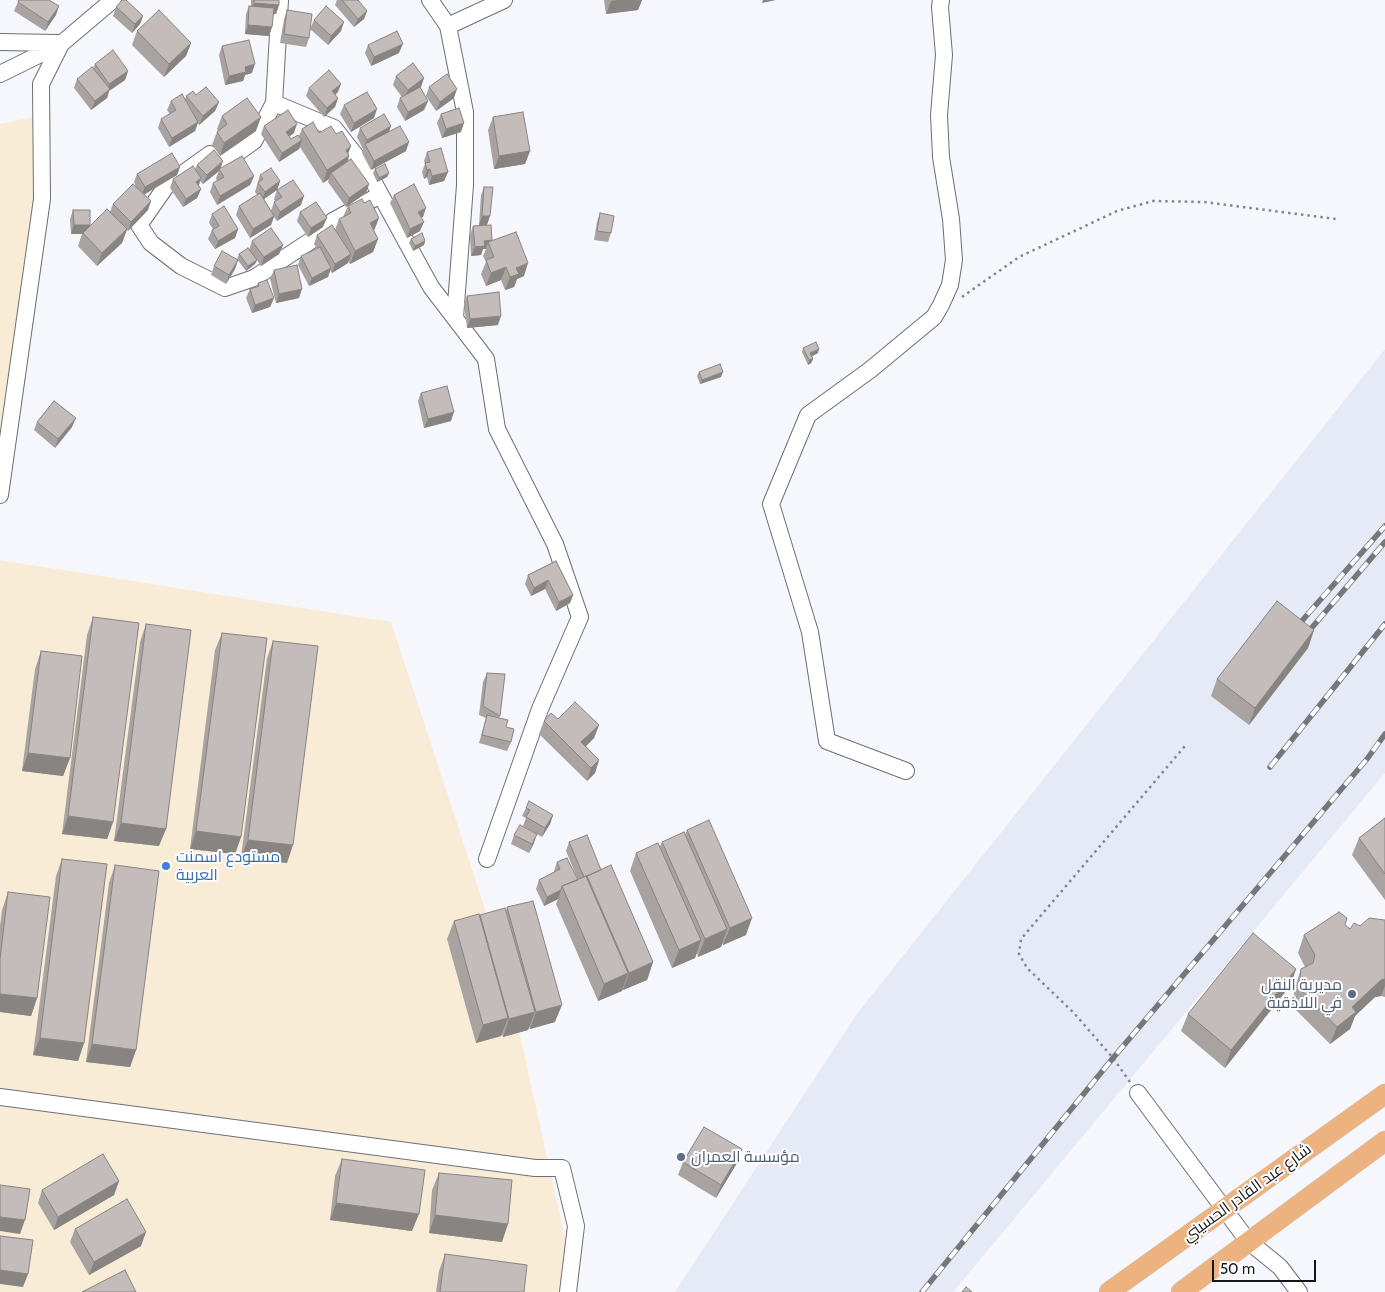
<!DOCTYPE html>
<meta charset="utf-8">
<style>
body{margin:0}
#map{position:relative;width:1385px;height:1292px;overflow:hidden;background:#f5f7fd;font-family:Cabin,sans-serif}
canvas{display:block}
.scale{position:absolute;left:1212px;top:1260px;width:104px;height:22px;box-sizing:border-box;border:2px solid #151618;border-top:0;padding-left:6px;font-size:15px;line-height:18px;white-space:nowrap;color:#151618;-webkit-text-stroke:4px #fff;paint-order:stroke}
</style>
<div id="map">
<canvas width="1385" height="1292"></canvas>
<div class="scale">50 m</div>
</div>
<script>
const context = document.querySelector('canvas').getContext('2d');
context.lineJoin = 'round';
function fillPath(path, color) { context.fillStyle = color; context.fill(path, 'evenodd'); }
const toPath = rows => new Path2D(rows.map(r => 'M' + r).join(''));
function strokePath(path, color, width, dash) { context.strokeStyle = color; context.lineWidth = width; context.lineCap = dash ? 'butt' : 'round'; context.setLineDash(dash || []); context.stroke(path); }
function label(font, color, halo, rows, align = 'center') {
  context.font = font + ' Cabin,Cairo,sans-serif'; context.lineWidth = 4; context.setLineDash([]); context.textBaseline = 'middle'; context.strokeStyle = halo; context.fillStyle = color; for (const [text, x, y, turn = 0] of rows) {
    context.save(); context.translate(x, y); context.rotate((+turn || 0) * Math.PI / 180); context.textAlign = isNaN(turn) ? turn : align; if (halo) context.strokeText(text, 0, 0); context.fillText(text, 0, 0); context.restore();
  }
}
fillPath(toPath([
 [1385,349,1385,773,953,1292,675,1292,856,1015]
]), '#e6eaf7');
fillPath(toPath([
 [52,113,0,468,0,124],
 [0,560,391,622,507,976,571,1266,566,1292,0,1292]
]), '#f8ecd7');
const minor = toPath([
 [280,0,274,103,334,128,367,170,431,287,486,359,497,429,555,544,580,617,540,709,487,859],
 [430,0,448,26,504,0],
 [448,26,465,112,465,185,455,318],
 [0,42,58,43],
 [0,74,61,44],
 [274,103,254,141,226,161,210,154,167,185,139,225,151,243,181,266,225,288,254,278,321,234,333,221,380,195],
 [0,495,42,199,41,84,61,44,113,0],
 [906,771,827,741,810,632,771,504,808,415,870,370,934,317,941,305,950,285,954,260,951,219,941,157,939,115,944,55,940,7,941,0],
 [1138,1093,1248,1241,1280,1267,1299,1292],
 [0,1097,535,1168,562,1168,576,1226,568,1292]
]);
const major = toPath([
 [1109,1292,1385,1094],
 [1181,1292,1385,1141]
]);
strokePath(minor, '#6d6f74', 18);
strokePath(major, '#d5d5d5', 21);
strokePath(toPath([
 [962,297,1019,257,1117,211,1153,201,1204,202,1336,219],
 [1130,1082,1113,1058,1074,1013,1027,968,1019,954,1021,939,1185,746]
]), '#85878b', 2.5, [2.5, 4]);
strokePath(minor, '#fff', 16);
strokePath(major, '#ecb27f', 20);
const rail = toPath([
 [1293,631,1385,526],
 [1303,638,1385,542],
 [1270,767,1385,624],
 [922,1292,1113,1058,1367,759,1385,734]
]);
strokePath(rail, '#75777a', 5.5);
strokePath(rail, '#fff', 4, [11]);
fillPath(toPath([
 [251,0,279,0,279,5,276,14,273,14,272,27,269,36,245,34,246,14,249,6,251,6],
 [337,0,358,0,367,11,364,19,354,27,335,5],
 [604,0,642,0,638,10,606,14],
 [18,2,56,15,45,31,14,11],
 [116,7,143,16,140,24,132,33,113,16],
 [287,10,309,38,306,47,280,43,284,19],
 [314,20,341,31,328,45,310,29],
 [137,31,191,43,186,56,164,77,132,45],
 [368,45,399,53,371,66,365,53],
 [222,46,252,73,245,75,243,81,225,85,219,55],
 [95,64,128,71,125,80,109,91,107,98,91,110,74,88,77,79,93,68],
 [396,76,424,78,420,87,428,101,424,110,405,121,397,107,400,98,402,97,393,85],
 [429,87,454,98,436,111,426,96],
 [309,88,338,92,335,95,338,98,335,107,324,117,306,96],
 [196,95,219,102,215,111,199,125,198,123,195,131,169,147,158,128,161,119,170,114,167,110,171,101,185,100,186,96],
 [344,105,374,118,351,132,340,114],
 [441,114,461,132,442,138,437,123],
 [222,116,256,131,220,156,212,145,217,132,218,131,217,129],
 [493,117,530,151,525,164,494,169,488,130],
 [264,126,294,133,289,137,291,139,299,136,302,129,319,133,348,154,349,156,347,162,369,184,366,193,346,207,328,182,329,179,323,183,300,147,299,149,279,162,261,134],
 [360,128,389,131,406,151,371,170,362,153,363,149,357,137],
 [427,152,448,172,444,181,429,185,427,177,424,179,422,172,425,164,424,161],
 [197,165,221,169,254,176,250,185,217,205,210,192,213,183,217,181,216,178,219,171,203,184,200,181,199,186,201,189,197,198,183,207,170,188,173,179,195,169],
 [180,167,177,175,144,195,151,201,148,210,128,231,127,230,122,243,97,266,78,246,82,234,71,234,70,219,73,210,90,226,110,212,113,204,136,187,134,182,137,174],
 [375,169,389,173,387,177,377,182,373,173],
 [260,175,280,181,277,190,264,199,271,211,274,202,275,201,274,199,277,190,301,205,277,221,274,217,271,225,250,238,236,215,239,206,257,195,255,192],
 [484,187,487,225,491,241,524,276,517,279,514,287,505,290,501,280,486,286,481,274,486,262,483,256,486,249,483,249,481,255,471,256,470,235,473,226,485,225,479,225,481,195],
 [394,195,423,217,421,217,420,231,407,238,390,203],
 [348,206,374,231,378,239,373,252,350,264,348,261,348,263,332,273,330,270,328,277,309,286,298,265,301,256,317,249,314,244,317,235,335,230,339,219,343,217],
 [300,212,323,227,308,237,297,221],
 [600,213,611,233,608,242,594,240,597,222],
 [212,214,238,229,235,238,215,249,208,239,212,230,213,229,209,223],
 [411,239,425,241,424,245,413,251,409,243],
 [252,241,283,245,279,254,261,266,257,260,255,264,246,271,237,259,239,254,249,250],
 [238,260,235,269,226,284,211,275,214,266],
 [274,270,299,298,276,303,270,279],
 [258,283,274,298,270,307,252,313,246,298,250,289,256,287],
 [467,296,498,325,467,328,464,304],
 [803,348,818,353,812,356,813,359,811,363,808,365,802,352],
 [699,372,721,377,700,384,697,376],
 [421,393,451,421,424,428,418,401],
 [37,422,72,427,55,448,34,430],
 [556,561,573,595,570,603,556,611,545,589,531,596,525,584,528,575],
 [93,617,113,822,107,839,62,834,87,635],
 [146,624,159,846,114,841,140,642],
 [1314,630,1308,648,1249,725,1211,696,1217,679],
 [222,633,241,837,235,854,190,849,215,650],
 [273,641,287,863,241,857,267,658],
 [41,651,70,758,63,776,22,771,35,669],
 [487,673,500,716,499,718,506,727,511,742,507,751,479,743,486,718,479,715,483,682],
 [558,719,599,725,594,738,586,746,599,760,595,773,587,781,539,734,544,721],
 [526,808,553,815,550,824,542,837,523,826,526,818,522,816],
 [1385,818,1385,900,1352,855,1359,838],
 [687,830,746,935,723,945,722,943,721,947,698,957,697,953,695,958,672,968,630,871,636,853,660,846,662,842,685,835],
 [514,835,534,843,529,853,511,844],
 [569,842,601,870,653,962,647,980,623,990,622,989,622,991,598,1001,556,904,558,899,544,906,536,889,539,880,554,872,554,871,557,862,578,880,566,851],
 [62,859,84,1043,78,1061,33,1055,56,876],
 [115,865,136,1050,130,1067,86,1062,109,883],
 [8,892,37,998,31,1016,0,1012,0,926,2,910],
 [507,907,555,1022,530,1029,529,1027,528,1030,503,1037,502,1034,501,1036,476,1043,447,939,454,921,479,917,480,915,506,911],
 [1385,920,1385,997,1381,996,1375,997,1355,1016,1350,1029,1330,1044,1292,1006,1295,987,1301,969,1305,967,1298,953,1304,935,1345,925,1350,929,1360,926],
 [1296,969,1290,986,1225,1068,1181,1031,1188,1014],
 [742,1149,737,1163,716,1198,678,1175,683,1162],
 [342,1159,412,1231,330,1220,335,1176],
 [439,1173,502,1242,429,1233,432,1190],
 [119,1181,114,1195,54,1230,38,1203,42,1190],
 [75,1229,141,1246,89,1275,70,1242],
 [445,1254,524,1292,436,1292,439,1271]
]), '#a8a2a0');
fillPath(toPath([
 [618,0,642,0,638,10,606,14,611,1],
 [763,0,776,0,762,3],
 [254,3,279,5,276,14,250,12],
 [59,6,56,15,45,31,48,22],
 [367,11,364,19,354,27,358,19],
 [143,16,140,24,132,33,135,24],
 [344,22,341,31,328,45,331,36],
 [248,25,272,27,269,36,245,34],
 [191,43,186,56,164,77,169,64],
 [403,44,399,53,371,66,374,57],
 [255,64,252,73,245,75,243,81,225,85,229,76,245,67],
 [128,71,125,80,109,91,107,98,91,110,95,101,107,92,109,84],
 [424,78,421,87,404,99,408,90],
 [341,84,338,92,329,100,332,91],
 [457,89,454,98,436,111,440,102],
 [338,98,335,107,324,117,327,108],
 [428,101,424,110,405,121,408,112],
 [219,102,215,111,199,125,203,116],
 [377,109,374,118,351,132,354,123],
 [261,117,256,131,220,156,224,143],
 [198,122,195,131,169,147,172,138],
 [464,123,461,132,442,138,446,129],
 [297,124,294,133,282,141,286,132],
 [391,126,388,135,365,144,363,149,367,140],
 [302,140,299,149,279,162,282,153],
 [409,142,406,151,371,170,374,161],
 [351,146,347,157,349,156,345,169,331,173,329,179,323,183,327,170,346,150],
 [530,151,525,164,494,169,499,156],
 [223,161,220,170,219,169,219,171,203,184,207,175],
 [180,167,177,175,141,196,145,187],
 [430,169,427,177,424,179,427,170],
 [448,172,444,181,429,185,432,176],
 [389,173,387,177,377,182,379,178],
 [254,176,250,185,217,205,220,196],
 [201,178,198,187,196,182],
 [280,181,277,190,261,201,265,192],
 [369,184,366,193,346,207,349,198],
 [201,189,197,198,183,207,186,199],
 [304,196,301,205,277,221,280,212],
 [151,201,148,210,128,231,131,222],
 [426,208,423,217,415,220,418,212],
 [274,216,271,225,250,238,253,229],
 [482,216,490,216,487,225,479,225],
 [327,218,323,227,308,237,311,228],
 [379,218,374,231,370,223],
 [424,222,420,231,407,238,410,229],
 [74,225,90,225,87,234,83,233,82,234,71,234],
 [127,229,122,243,97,266,102,253],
 [238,229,235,238,215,249,218,241],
 [378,239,373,252,350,264,355,251],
 [492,240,489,246,488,242,486,249,483,249,481,255,471,256,475,247,484,241],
 [425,241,424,245,413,251,415,246],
 [283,245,279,254,261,266,264,257],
 [351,254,348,263,332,273,335,264],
 [238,260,235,269,226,284,229,275],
 [257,260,255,264,246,271,248,266],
 [528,263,524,276,517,279,514,287,505,290,510,277,516,268],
 [506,267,501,280,486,286,491,273],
 [331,268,328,277,309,286,312,278],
 [302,289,299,298,276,303,279,294],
 [274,298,270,307,252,313,255,305],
 [501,316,498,325,467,328,470,319],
 [819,349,818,353,809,358,810,353],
 [813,359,811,363,808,365,809,360],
 [723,372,721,377,700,384,702,380],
 [454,412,451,421,424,428,428,419],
 [76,418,72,427,55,448,58,439],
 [548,580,545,589,531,596,534,588],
 [573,595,570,603,556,611,559,602],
 [1314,630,1308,648,1249,725,1255,708],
 [599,725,594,738,577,755,581,742],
 [28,753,70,758,63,776,22,771],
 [599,760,595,773,587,781,591,768],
 [553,815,550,824,542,837,545,828],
 [68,816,113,822,107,839,62,834],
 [121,823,166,829,159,846,114,841],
 [196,831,241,837,235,854,190,849],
 [537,834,534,843,529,853,532,844],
 [248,840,293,845,287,863,241,857],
 [561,890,558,899,544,906,547,897],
 [752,918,746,935,723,945,730,928],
 [727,929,721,947,698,957,705,939],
 [701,940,695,958,672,968,679,950],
 [653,962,647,980,623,990,629,973],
 [1296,969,1290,986,1225,1068,1231,1050],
 [628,973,622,991,598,1001,604,984],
 [1385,979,1385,986,1381,996,1375,997,1355,1016,1350,1029,1330,1044,1337,1027,1352,1007,1381,980],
 [0,994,37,998,31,1016,0,1012],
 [562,1005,555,1022,530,1029,536,1012],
 [535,1012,528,1030,503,1037,509,1019],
 [508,1018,501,1036,476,1043,483,1025],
 [40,1038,84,1043,78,1061,33,1055],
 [92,1044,136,1050,130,1067,86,1062],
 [742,1149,737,1163,716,1198,721,1185],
 [119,1181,114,1195,54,1230,58,1217],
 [336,1203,419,1214,412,1231,330,1220],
 [435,1215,508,1224,502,1242,429,1233],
 [0,1217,25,1220,20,1234,0,1231],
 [146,1232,141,1246,89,1275,94,1262],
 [0,1270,28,1274,23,1287,0,1284]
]), '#888482');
const building = toPath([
 [19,0,49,0,59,6,48,22,18,2,19,0],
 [122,0,126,0,143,16,135,24,116,7,122,0],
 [254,0,279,0,279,5,254,3,254,0],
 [342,0,358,0,367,11,358,19,342,0],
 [249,6,274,8,272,27,248,25,249,6],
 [326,6,344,22,331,36,314,20,326,6],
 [159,10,191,43,169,64,137,31,159,10],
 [287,10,312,14,309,38,284,34,287,10],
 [397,31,403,44,374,57,368,45,397,31],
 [249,40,255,64,245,67,246,72,229,76,222,46,249,40],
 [113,50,128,71,109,84,95,64,113,50],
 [413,63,424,78,408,90,396,76,413,63],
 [92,67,110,89,95,101,77,79,92,67],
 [329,70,341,84,332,91,338,98,327,108,309,88,329,70],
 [447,74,457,89,440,102,429,87,447,74],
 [206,87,219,102,203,116,186,96,193,91,196,95,206,87],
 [420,87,428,101,408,112,400,98,420,87],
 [367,92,377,109,354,123,344,105,367,92],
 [182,94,198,122,172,138,161,119,176,110,171,101,182,94],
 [247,98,261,117,224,143,217,132,227,124,222,116,247,98],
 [459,108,464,123,446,129,441,114,459,108],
 [288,110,297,124,286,132,291,139,298,135,302,140,282,153,264,126,288,110],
 [523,112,530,151,499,156,493,117,523,112],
 [384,114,391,126,367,140,360,128,384,114],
 [313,122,319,133,331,126,336,134,342,131,351,146,346,150,349,156,327,170,302,129,313,122],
 [400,126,409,142,374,161,365,144,400,126],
 [441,148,448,172,432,176,430,169,427,170,425,163,430,162,427,152,441,148],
 [214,150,223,161,207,175,197,165,214,150],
 [172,153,180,167,145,187,137,174,172,153],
 [242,156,254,176,220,196,213,183,224,177,219,169,242,156],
 [351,159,369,184,349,198,331,173,351,159],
 [385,164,389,173,379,178,375,169,385,164],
 [193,166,201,178,196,182,201,189,186,199,173,179,193,166],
 [271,168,280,181,265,192,258,183,263,179,260,175,271,168],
 [293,180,304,196,280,212,274,202,282,197,277,190,293,180],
 [133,184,151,201,131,222,113,204,133,184],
 [414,184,426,208,418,212,424,222,410,229,394,195,414,184],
 [484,187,493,187,490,216,482,216,484,187],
 [260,193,274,216,253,229,239,206,260,193],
 [362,199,364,203,370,200,379,218,370,223,378,239,355,251,339,219,351,213,348,206,362,199],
 [316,202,327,218,311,228,300,212,316,202],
 [224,206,238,229,218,241,212,230,219,226,212,214,224,206],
 [107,209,127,229,102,253,83,233,107,209],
 [73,210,90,210,90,225,74,225,73,210],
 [600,213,614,216,611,233,597,231,600,213],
 [332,225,351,254,335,264,317,235,332,225],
 [491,225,492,240,484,241,485,246,475,247,473,226,491,225],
 [271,228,283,245,264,257,252,241,271,228],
 [516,232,528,263,516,268,519,274,510,277,506,267,491,273,486,260,494,257,488,242,516,232],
 [422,233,425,241,415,246,411,239,422,233],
 [320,247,331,268,312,278,301,256,320,247],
 [248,248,257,260,248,266,239,254,248,248],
 [222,251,238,260,229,275,214,266,222,251],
 [297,265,302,289,279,294,274,270,297,265],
 [267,280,274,298,255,305,250,289,259,286,258,283,267,280],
 [499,292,501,316,470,319,467,296,499,292],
 [816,342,819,349,810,353,813,359,809,360,803,348,816,342],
 [720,364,723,372,702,380,699,372,720,364],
 [447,386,454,412,428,419,421,393,447,386],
 [54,401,76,418,58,439,37,422,54,401],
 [556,561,573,595,559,602,548,580,534,588,528,575,556,561],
 [1277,601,1314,630,1255,708,1217,679,1277,601],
 [93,617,139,623,113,822,68,816,93,617],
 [146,624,191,630,166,829,121,823,146,624],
 [222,633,267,638,241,837,196,831,222,633],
 [273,641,318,646,293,845,248,840,273,641],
 [41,651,82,656,70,758,28,753,41,651],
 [487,673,505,674,500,716,483,706,487,673],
 [575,702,599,725,581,742,599,760,591,768,544,721,551,713,558,719,575,702],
 [487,715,508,720,506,727,514,729,511,742,482,735,487,715],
 [529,801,553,815,545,828,526,817,530,810,526,808,529,801],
 [1385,818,1385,874,1359,838,1385,818],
 [709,820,752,918,730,928,687,830,709,820],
 [520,825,537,834,532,844,514,835,520,825],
 [684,832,727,929,705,939,662,842,684,832],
 [587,835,601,870,587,876,587,878,586,876,584,877,569,842,587,835],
 [658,843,701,940,679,950,636,853,658,843],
 [567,858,578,880,562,886,561,890,547,897,539,880,560,869,557,862,567,858],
 [62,859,107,864,84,1043,40,1038,62,859],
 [115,865,159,871,136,1050,92,1044,115,865],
 [611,865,653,962,629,973,587,876,611,865],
 [586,876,628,973,604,984,562,886,586,876],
 [8,892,50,897,37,998,0,994,0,959,8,892],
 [533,901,562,1005,536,1012,507,907,533,901],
 [505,908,535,1012,509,1019,480,915,505,908],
 [1339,912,1347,918,1345,925,1350,929,1354,923,1360,926,1369,918,1385,920,1385,979,1381,980,1352,1007,1356,1012,1337,1027,1299,988,1301,969,1313,963,1315,955,1304,935,1339,912],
 [479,914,508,1018,483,1025,454,921,479,914],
 [1253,933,1296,969,1231,1050,1188,1014,1253,933],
 [704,1127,742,1149,721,1185,683,1162,704,1127],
 [103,1154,119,1181,58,1217,42,1190,103,1154],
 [342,1159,425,1170,419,1214,336,1203,342,1159],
 [439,1173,512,1180,508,1224,435,1215,439,1173],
 [0,1185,30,1189,25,1220,0,1217,0,1185],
 [127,1199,146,1232,94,1262,75,1229,127,1199],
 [0,1236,33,1240,28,1274,0,1270,0,1236],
 [445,1254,527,1265,524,1292,440,1292,445,1254],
 [125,1270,136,1292,82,1292,125,1270],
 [966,1287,972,1292,962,1292,966,1287]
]);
fillPath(building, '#c3bcba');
strokePath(building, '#888482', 1);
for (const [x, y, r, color] of [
 [166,866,5,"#3f7fe0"],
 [1352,994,5,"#5c6f8a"],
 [681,1157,5,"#5c6f8a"]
]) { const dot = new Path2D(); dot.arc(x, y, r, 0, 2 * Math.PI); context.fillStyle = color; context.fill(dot); strokePath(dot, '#fff', 2); }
label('16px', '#366cbe', '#fff', [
 ["مستودع اسمنت",176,857],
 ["العربية",176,875]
], 'left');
label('16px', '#4e5e75', '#fff', [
 ["مديرية النقل",1342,985],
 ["في اللاذقية",1342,1003],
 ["مؤسسة العمران",691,1157,"left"]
], 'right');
label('16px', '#151618', '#fff', [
 ["شارع عبد القادر الحسيني",1247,1193,-36]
]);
</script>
